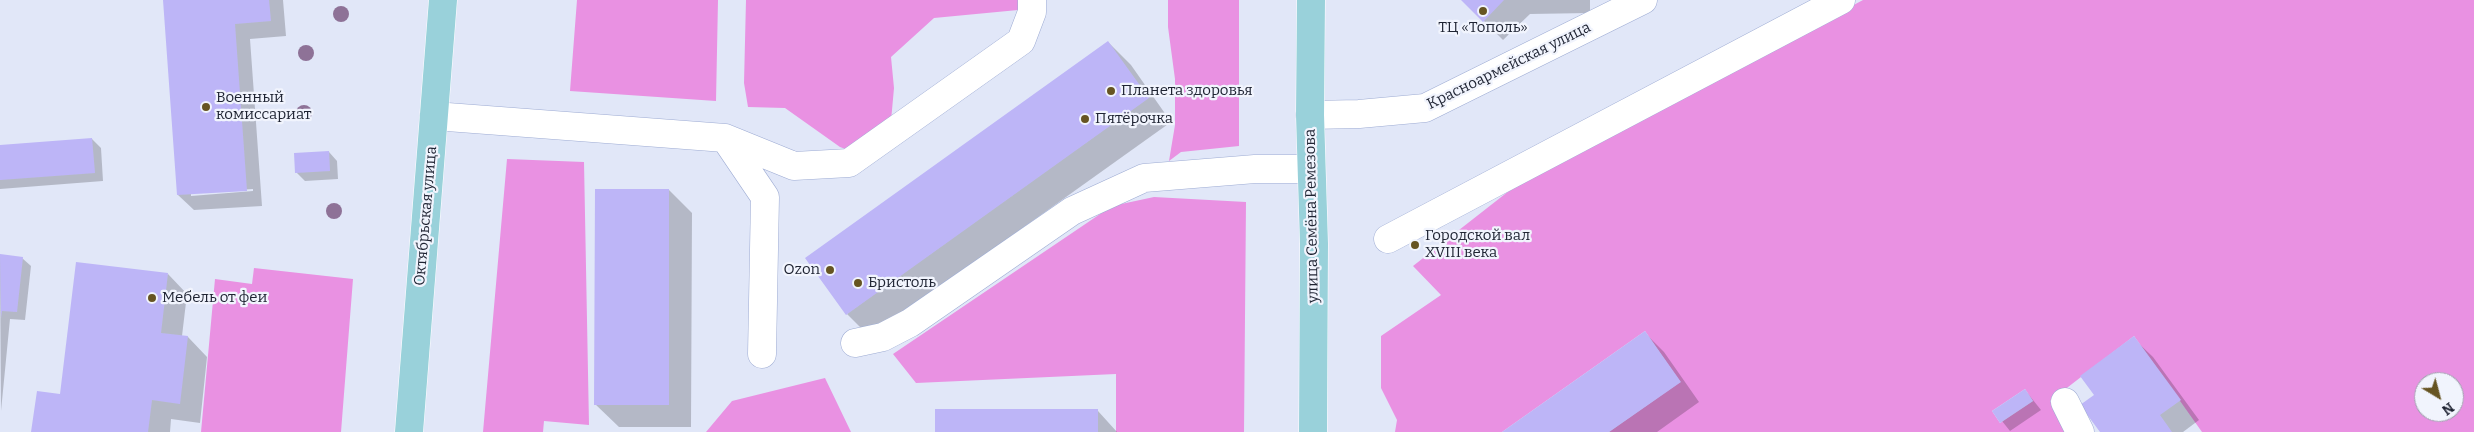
<!DOCTYPE html>
<meta charset="utf-8">
<style>
body{margin:0}
#map{position:relative;width:2474px;height:432px;overflow:hidden;background:#e1e7f8;font-family:Bitter,serif}
canvas{display:block}
.north{position:absolute;left:2414px;top:372px;width:50px;height:50px;box-sizing:border-box;background:#f1f4fd;border:1px solid #9da0ac;border-radius:50%;rotate:143deg;font-size:14px;font-weight:700;line-height:20px;text-align:center;color:#1e2332}
.north::after{content:'';display:block;margin:auto;width:18px;height:22px;background:#665422;clip-path:polygon(50% 0,100% 100%,50% 72%,0 100%)}
</style>
<div id="map">
<canvas width="2474" height="432"></canvas>
<div class="north">N</div>
</div>
<script>
const context = document.querySelector('canvas').getContext('2d');
context.lineJoin = 'round';
function fillPath(path, color) { context.fillStyle = color; context.fill(path, 'evenodd'); }
const toPath = rows => new Path2D(rows.map(r => 'M' + r).join(''));
function strokePath(path, color, width, dash) { context.strokeStyle = color; context.lineWidth = width; context.lineCap = dash ? 'butt' : 'round'; context.setLineDash(dash || []); context.stroke(path); }
function label(font, color, halo, rows, align = 'center') {
  context.font = font + ' Bitter,serif'; context.lineWidth = 4.5; context.setLineDash([]); context.textBaseline = 'middle'; context.strokeStyle = halo; context.fillStyle = color; for (const [text, x, y, turn = 0] of rows) {
    context.save(); context.translate(x, y); context.rotate((+turn || 0) * Math.PI / 180); context.textAlign = isNaN(turn) ? turn : align; if (halo) context.strokeText(text, 0, 0); context.fillText(text, 0, 0); context.restore();
  }
}
fillPath(toPath([
 [577,0,718,0,716,101,570,91],
 [746,0,1023,0,1018,10,934,18,891,57,894,88,891,121,848,150,840,147,785,108,748,107,744,83],
 [1168,0,1239,0,1239,146,1181,152,1169,161,1175,125,1175,79,1168,27],
 [1863,0,2474,0,2474,432,2202,432,2134,336,2050,401,2069,432,1609,432,1680,382,1645,331,1502,432,1395,432,1397,420,1381,388,1381,336,1441,295,1413,266,1514,187],
 [2424,382,2454,382,2454,412,2424,412],
 [2025,389,2033,401,2000,423,1992,411],
 [507,159,584,162,589,425,544,421,543,432,483,432],
 [1154,197,1246,202,1244,432,1116,432,1116,374,916,383,893,354,1112,206],
 [254,268,353,279,341,432,201,432,215,279,252,284],
 [825,378,851,432,706,432,732,401]
]), '#e991e2');
fillPath(toPath([
 [164,0,283,0,286,36,250,39,262,206,194,210,178,195],
 [253,189,253,191,191,196,191,193],
 [1463,0,1590,0,1590,13,1530,14,1503,40],
 [1108,42,1131,65,1171,122,870,337,847,314],
 [92,139,101,148,103,181,0,189,0,146],
 [329,152,337,161,338,179,305,181,296,172],
 [669,190,692,213,691,427,619,427,595,404],
 [0,256,22,258,31,266,25,320,10,319,1,411],
 [168,274,187,294,182,336,188,337,207,357,200,423,171,419,170,432,33,432,61,395],
 [1645,333,1664,352,1699,402,1657,432,1504,432],
 [2133,338,2153,357,2199,420,2183,432,2101,432],
 [2025,390,2041,410,2010,431,1994,411],
 [1098,411,1117,432,936,432]
]), '#0003');
fillPath(toPath([
 [163,0,269,0,271,21,235,24,247,191,177,195],
 [1461,0,1504,0,1483,22],
 [1108,41,1149,98,846,315,805,258],
 [92,138,95,173,0,180,0,145],
 [329,151,330,171,295,173,294,153],
 [595,189,669,189,669,405,594,405],
 [0,254,23,257,17,312,2,311,1,318],
 [76,262,168,273,161,333,188,336,180,404,152,400,148,432,31,432,37,391,60,394],
 [1645,331,1681,382,1609,432,1502,432],
 [2134,336,2181,400,2160,415,2172,432,2100,432,2080,405,2094,395,2080,376],
 [2025,389,2033,401,2000,423,1992,411],
 [935,409,1098,409,1098,432,935,432]
]), '#bdb5f7');
const minor = toPath([
 [1310,115,1359,114,1425,108,1643,0],
 [434,116,725,138,794,166,849,163,1021,41,1032,12,1032,0],
 [725,138,765,197,762,354],
 [1388,239,1841,0],
 [855,343,883,337,910,323,1072,211,1144,178,1255,169,1311,169],
 [2065,402,2080,432]
]);
const major = toPath([
 [1311,0,1310,115,1314,244,1313,432],
 [409,432,443,0]
]);
strokePath(minor, '#9dabd3', 29);
strokePath(major, '#fff', 29);
strokePath(minor, '#fff', 28);
strokePath(major, '#99d1da', 28);
context.fillStyle = '#8e7297';
for (const [x, y] of [
 [341,14],
 [306,53],
 [304,113],
 [334,211]
]) { context.beginPath(); context.arc(x, y, 8, 0, 2 * Math.PI); context.fill(); }
for (const [x, y, r, color] of [
 [1483,11,5,"#665422"],
 [1111,91,5,"#665422"],
 [206,107,5,"#665422"],
 [1085,119,5,"#665422"],
 [1415,245,5,"#665422"],
 [830,270,5,"#665422"],
 [858,283,5,"#665422"],
 [152,298,5,"#665422"]
]) { const dot = new Path2D(); dot.arc(x, y, r, 0, 2 * Math.PI); context.fillStyle = color; context.fill(dot); strokePath(dot, '#f1f4fd', 2); }
label('15px', '#1e2332', '#f1f4fd', [
 ["ТЦ «Тополь»",1483,28,"center"],
 ["Планета здоровья",1121,91],
 ["Военный",216,98],
 ["комиссариат",216,115],
 ["Пятёрочка",1095,119],
 ["Городской вал",1425,236],
 ["XVIII века",1425,253],
 ["Ozon",820,270,"right"],
 ["Бристоль",868,283],
 ["Мебель от феи",162,298]
], 'left');
label('15px', '#1e2332', '#f1f4fd', [
 ["Красноармейская улица",1509,66,-26],
 ["Октябрьская улица",426,216,-85],
 ["улица Семёна Ремезова",1312,216,-91]
]);
</script>
